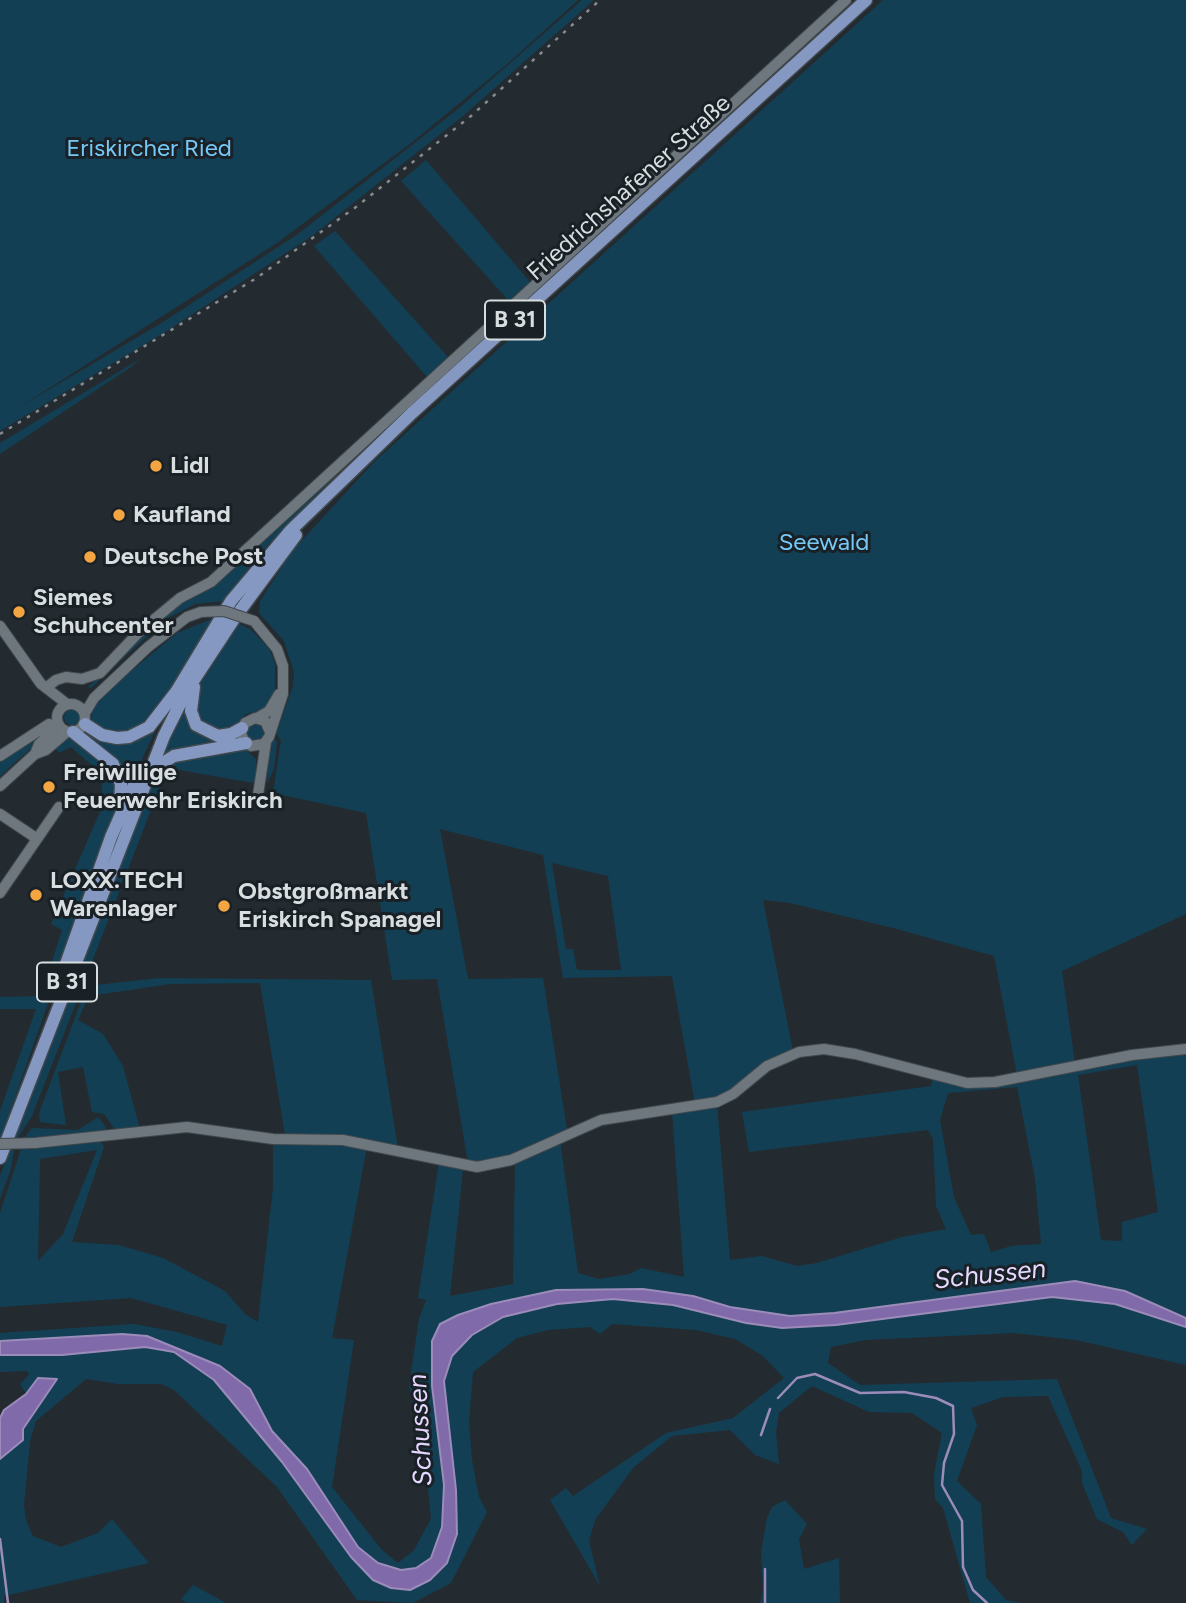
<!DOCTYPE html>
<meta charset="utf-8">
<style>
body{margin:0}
canvas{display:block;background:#232b30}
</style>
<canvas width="1186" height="1603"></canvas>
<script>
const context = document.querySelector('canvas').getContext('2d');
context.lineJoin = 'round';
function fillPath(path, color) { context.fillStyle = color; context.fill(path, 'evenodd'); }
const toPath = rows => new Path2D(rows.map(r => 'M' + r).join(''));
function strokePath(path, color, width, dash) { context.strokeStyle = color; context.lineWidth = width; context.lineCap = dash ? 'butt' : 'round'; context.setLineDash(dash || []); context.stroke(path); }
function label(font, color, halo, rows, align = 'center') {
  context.font = font + ' Figtree,sans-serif'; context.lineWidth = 6; context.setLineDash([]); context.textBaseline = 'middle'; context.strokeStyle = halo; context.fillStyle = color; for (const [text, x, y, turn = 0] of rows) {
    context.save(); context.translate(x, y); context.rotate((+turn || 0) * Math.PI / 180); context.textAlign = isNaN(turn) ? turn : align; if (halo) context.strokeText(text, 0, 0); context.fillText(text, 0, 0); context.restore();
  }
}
fillPath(toPath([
 [0,0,578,0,506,65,411,143,277,243,18,408,163,322,298,234,458,109,582,0,594,0,463,116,312,236,165,332,0,431],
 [883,0,1186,0,1186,914,1062,971,1075,1063,1017,1075,994,956,897,929,790,903,763,900,793,1051,728,1094,695,1104,672,976,563,978,543,855,440,829,468,979,543,978,567,1129,495,1162,468,1163,437,979,392,980,366,813,273,793,281,740,276,734,293,686,294,672,284,641,259,613,260,601,293,550,374,462],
 [552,863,608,876,621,970,577,970,573,949,566,949],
 [426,160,530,282,509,301,401,181],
 [335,231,448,357,427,377,314,246],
 [140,359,131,367,0,454,0,443],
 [336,469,339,472,263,550,223,601,195,604,166,619,91,688,88,687,176,606,201,592,287,519],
 [212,619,160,706,138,731,112,735,92,723,92,708,119,681,177,633],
 [239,624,250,629,269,648,275,664,275,689,266,709,246,714,234,727,217,732,205,727,196,717,197,689],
 [186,700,191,722,233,738,158,760],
 '64 717a8 8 0 1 1 16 0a8 8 0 1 1-16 0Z',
 [158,724,125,797,125,790,87,736,89,733,135,740],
 '246 733a9 9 0 1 1 18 0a9 9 0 1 1-18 0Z',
 [45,734,46,735,0,776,0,761],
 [66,737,79,738,116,775,118,804,0,1140,0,1111,36,1009,0,1009,0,997,41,996,62,930,51,924,100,812,103,775,71,747,59,753,55,747],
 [273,737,277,742,274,769,267,784,268,748],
 [243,747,256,759,257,776,253,783,180,770,165,774,32,1116,17,1139,14,1139,148,785,163,764],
 [160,978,371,980,398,1148,285,1135,260,983,170,984,89,996,78,1020,103,1034,123,1066,140,1129,116,1131,104,1114,92,1112,83,1067,58,1072,66,1125,40,1122,39,1113,87,986],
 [1186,1051,1186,1318,1125,1291,1075,1281,834,1313,790,1316,730,1307,693,1296,643,1289,458,1315,432,1386,444,1485,442,1527,431,1558,416,1568,401,1570,378,1563,358,1547,307,1469,272,1431,250,1389,220,1366,147,1336,122,1334,0,1341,0,1333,134,1324,177,1332,222,1346,227,1325,131,1298,0,1307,0,1213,21,1149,101,1142,104,1147,72,1242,119,1245,163,1258,225,1291,246,1315,258,1322,273,1188,273,1142,367,1146,332,1338,354,1340,332,1487,382,1550,398,1563,414,1550,431,1519,425,1455,409,1386,419,1319,426,1300,418,1298,439,1162,463,1169,450,1296,513,1284,515,1161,560,1139,578,1273,599,1279,630,1274,641,1268,684,1277,672,1112,717,1104,730,1260,762,1256,797,1266,817,1263,902,1237,946,1229,936,1206,933,1139,928,1130,749,1152,742,1112,931,1086,933,1079,970,1087],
 [1137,1065,1158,1212,1122,1222,1122,1241,1101,1240,1078,1075],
 [1017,1087,1035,1179,1041,1244,1011,1246,991,1252,984,1234,971,1235,954,1197,940,1120,948,1093],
 [97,1150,63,1234,38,1261,40,1159],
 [98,1117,106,1127,104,1133,23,1139,32,1128,78,1130],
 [10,1150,14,1150,11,1169,0,1199,0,1176],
 [1052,1297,1115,1304,1186,1327,1186,1365,1076,1340,1014,1333,865,1340,831,1347,828,1363,860,1385,1057,1379,1111,1518,1147,1529,1132,1545,1123,1532,1097,1519,1082,1483,1082,1471,1048,1396,1003,1397,971,1408,977,1425,957,1481,981,1504,986,1577,1006,1600,1021,1603,970,1603,943,1508,935,1499,934,1474,942,1433,912,1413,869,1412,812,1386,779,1413,776,1432,779,1464,755,1455,730,1430,672,1436,633,1468,595,1520,589,1541,600,1586,550,1500,566,1488,573,1496,666,1433,733,1418,784,1378,763,1356,735,1339,696,1330,612,1324,600,1334,590,1327,548,1330,517,1338,473,1372,469,1421,472,1460,479,1497,487,1512,451,1583,413,1603,357,1600,277,1487,174,1390,161,1384,118,1384,86,1379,36,1421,30,1441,24,1505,26,1520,33,1536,61,1547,98,1533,112,1519,149,1563,4,1596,4,1603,0,1603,0,1459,9,1451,43,1401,38,1378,26,1394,20,1384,29,1375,27,1371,0,1372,0,1355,62,1355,145,1347,173,1352,214,1379,282,1462,351,1557,373,1580,430,1580,456,1490,444,1381,452,1356,472,1335,503,1317,557,1304,613,1299,673,1305,746,1323,782,1328,836,1325],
 [785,1500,807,1524,799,1539,804,1569,839,1558,840,1603,760,1603,763,1591,761,1552,767,1518,772,1507],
 [193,1585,226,1603,187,1603,181,1599]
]), '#123f54');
const water = toPath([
 [1075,1281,1125,1291,1186,1318,1186,1327,1115,1304,1052,1297,836,1325,782,1328,746,1323,673,1305,613,1299,557,1304,503,1317,472,1335,452,1356,444,1381,456,1490,457,1534,447,1563,430,1580,410,1590,391,1588,373,1580,351,1557,282,1462,214,1380,174,1352,145,1347,62,1355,0,1355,0,1341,122,1334,147,1336,220,1366,250,1389,272,1431,307,1469,358,1547,378,1563,401,1570,416,1568,431,1558,442,1527,444,1485,432,1386,432,1341,440,1324,458,1315,491,1304,556,1290,643,1289,693,1296,730,1307,790,1316,834,1313,1075,1281],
 [38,1378,57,1379,23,1429,23,1440,0,1459,0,1418,4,1410,26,1394,38,1378]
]);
fillPath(water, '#816aaa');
strokePath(water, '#9b8cba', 2);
strokePath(toPath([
 [778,1398,797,1378,815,1374,860,1393,904,1392,936,1398,953,1406,954,1434,944,1463,942,1485,962,1521,963,1567,973,1590,987,1603],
 [761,1435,770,1409],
 [0,1539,8,1603],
 [765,1603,765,1569]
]), '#9b8cba', 2.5);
const minor = toPath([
 [254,621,277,649,283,666,283,694,269,737,264,744,251,746,244,741,241,733,245,723,255,718,265,721,270,732],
 [0,626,41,684,67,704],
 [46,688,56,680,66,677,82,679,100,673,140,631,180,598,211,582,846,0],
 '57 718a14 14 0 1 1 28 0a14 14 0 1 1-28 0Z',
 [85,713,94,698,148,647,187,617,201,612],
 [257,718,269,711,279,694],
 [35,754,39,744,59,725],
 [0,756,49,724],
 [0,786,35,754,46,750,67,732],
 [258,795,266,742],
 [0,814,36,838],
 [0,893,59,807],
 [35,1143,187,1127,273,1139,343,1140,477,1167,511,1160,601,1120,717,1102,733,1094,767,1066,799,1052,824,1049,855,1054,967,1083,995,1082,1132,1055,1186,1049]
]);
const major = toPath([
 [194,687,191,711,196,725,218,736,231,734,242,728],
 [85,724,102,735,117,738,129,737,149,727,176,692,231,601,290,531,412,413,866,0],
 [73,732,113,764,121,784,120,805],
 [150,775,156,767,174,756,246,743],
 [66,964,111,837,141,769],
 [0,1158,164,736,186,692,236,616,296,535]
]);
strokePath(minor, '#41484c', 12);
strokePath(major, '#41484c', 15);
strokePath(minor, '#6e777d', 10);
strokePath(major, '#8498c2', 12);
strokePath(toPath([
 [0,434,255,279,356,207,471,116,600,0]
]), '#858b8f', 2.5, [3.5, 7]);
const minorBridge = toPath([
 [201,612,224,611,254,621],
 [0,1144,35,1143]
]);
strokePath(minorBridge, '#41484c', 12, []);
strokePath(minorBridge, '#6e777d', 10);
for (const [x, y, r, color] of [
 [156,466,7,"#f2a541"],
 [119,515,7,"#f2a541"],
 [90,557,7,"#f2a541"],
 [19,612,7,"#f2a541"],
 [49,787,7,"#f2a541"],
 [36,895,7,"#f2a541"],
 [224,906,7,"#f2a541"]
]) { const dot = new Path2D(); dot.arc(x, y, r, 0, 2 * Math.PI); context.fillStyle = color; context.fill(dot); strokePath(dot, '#192126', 2.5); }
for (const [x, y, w] of [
 [515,320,60],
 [67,982,60]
]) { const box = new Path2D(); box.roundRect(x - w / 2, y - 19.5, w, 39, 5); context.fillStyle = '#192126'; context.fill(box); strokePath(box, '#d8dde0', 2); }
label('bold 23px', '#d8dde0', null, [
 ["B 31",515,320],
 ["B 31",67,982]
]);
label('24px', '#75c9f7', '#192126', [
 ["Eriskircher Ried",149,149],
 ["Seewald",824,543]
]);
label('24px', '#d8dde0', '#192126', [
 ["Friedrichshafener Straße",629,188,-42]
]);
label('bold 24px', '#d8dde0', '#192126', [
 ["Lidl",170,466],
 ["Kaufland",133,515],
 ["Deutsche Post",104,557],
 ["Siemes",33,598],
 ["Schuhcenter",33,626],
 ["Freiwillige",63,773],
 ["Feuerwehr Eriskirch",63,801],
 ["LOXX.TECH",50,881],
 ["Warenlager",50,909],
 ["Obstgroßmarkt",238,892],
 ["Eriskirch Spanagel",238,920]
], 'left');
label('italic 26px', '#e5d9ff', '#192126', [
 ["Schussen",990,1275,-6],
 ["Schussen",421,1430,-93]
]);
</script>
